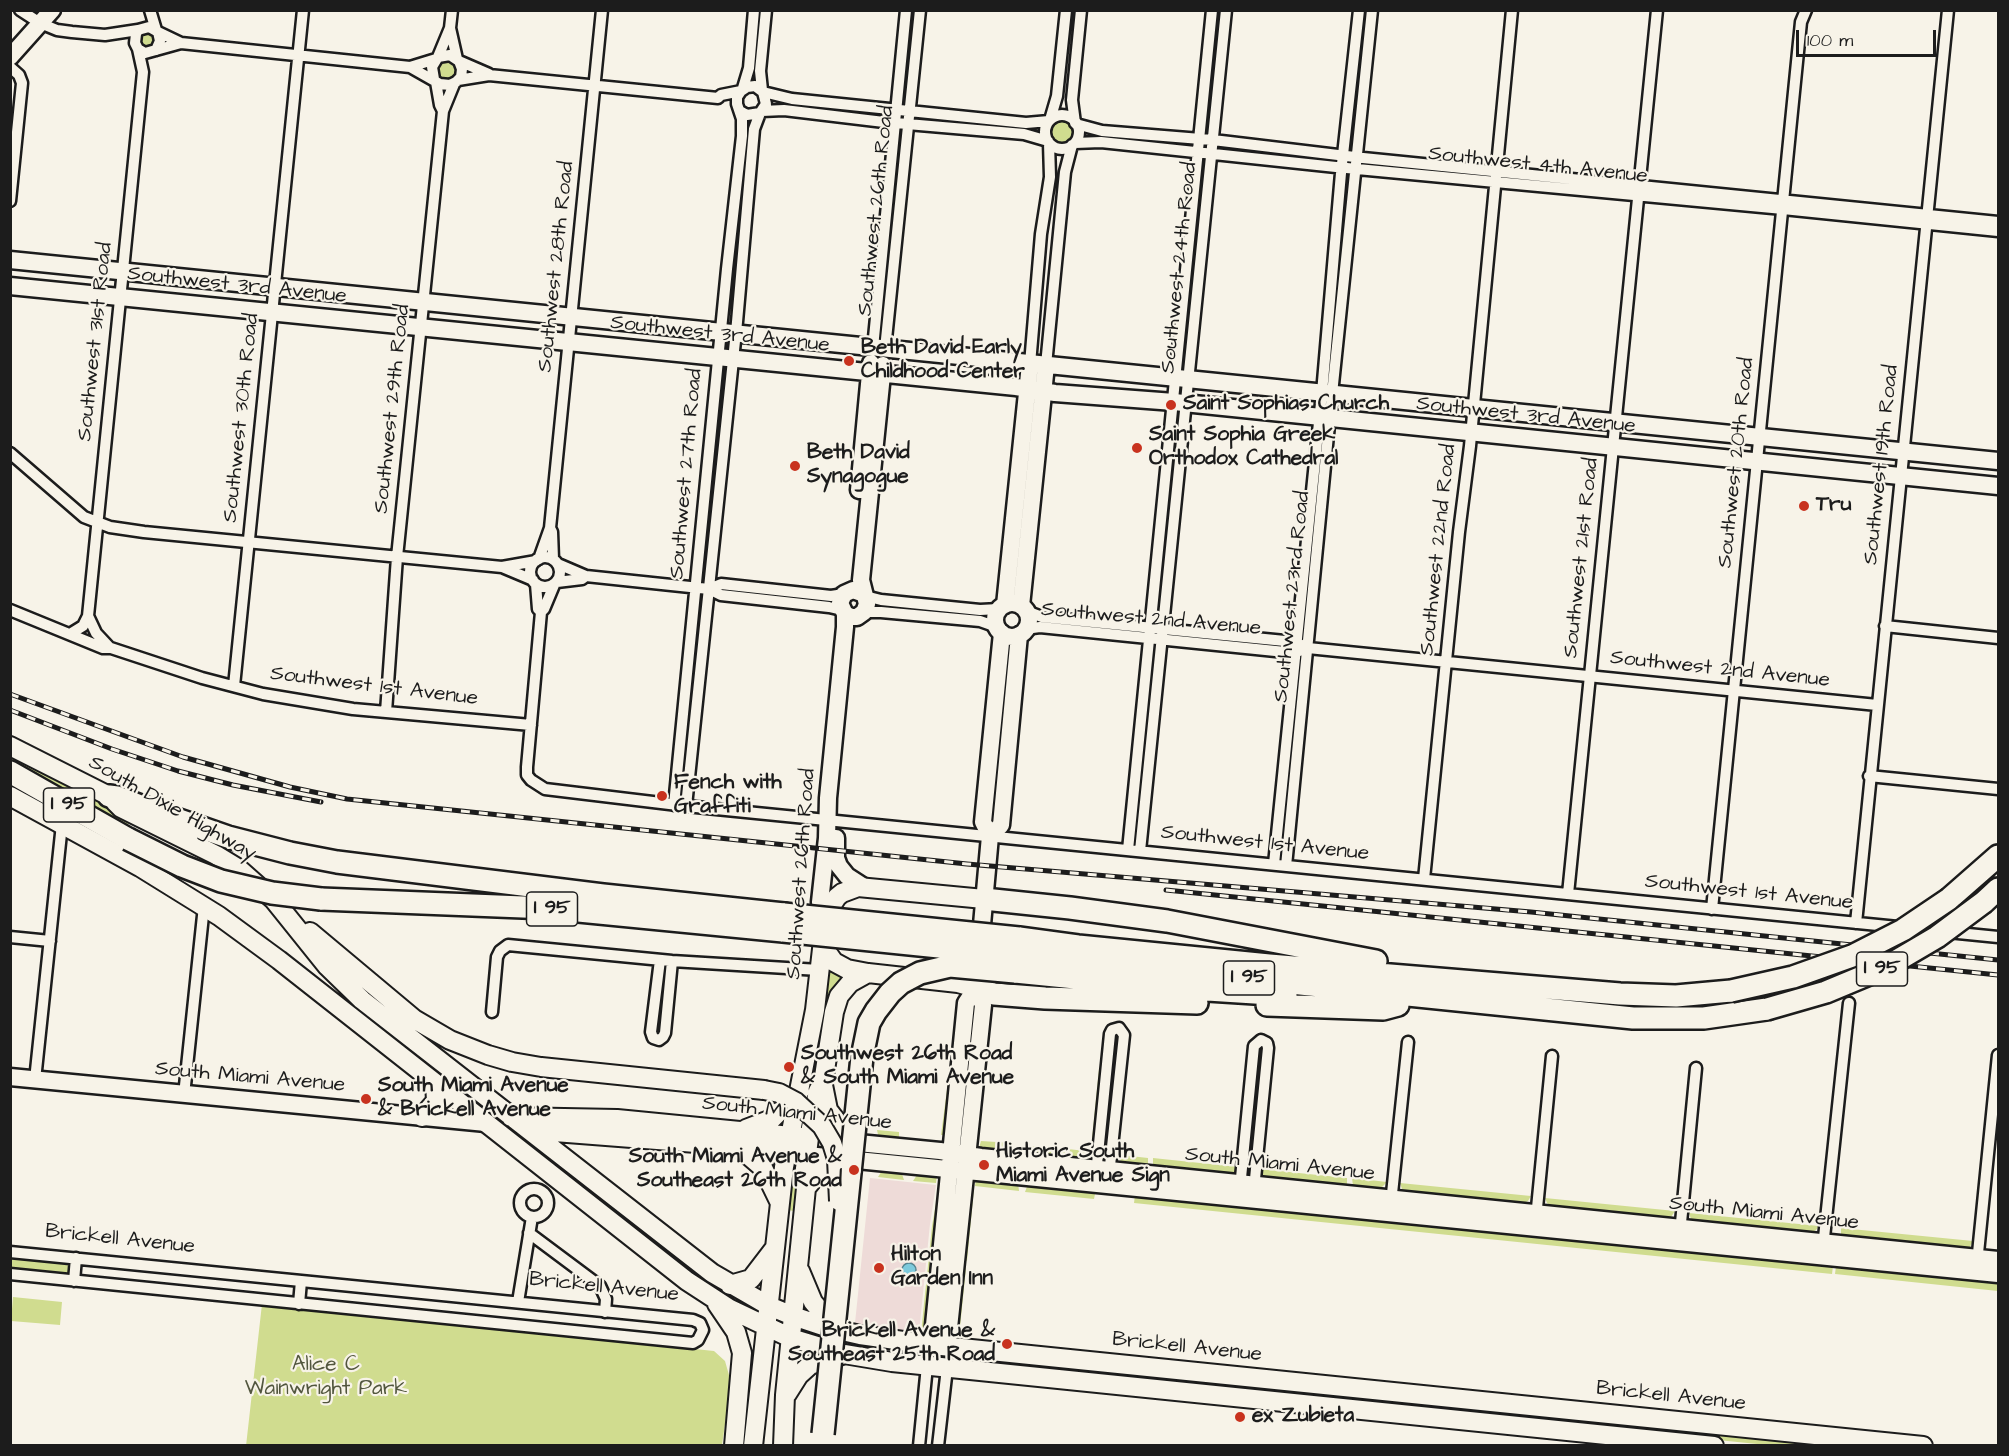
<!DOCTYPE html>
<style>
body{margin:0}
#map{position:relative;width:2009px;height:1456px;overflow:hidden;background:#f7f3e8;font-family:"Architects Daughter",sans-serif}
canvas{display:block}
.frame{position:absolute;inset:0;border:12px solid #1c1c1c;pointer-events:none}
.scale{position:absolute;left:1796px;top:30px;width:140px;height:27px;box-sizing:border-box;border:3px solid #1c1c1c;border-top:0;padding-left:8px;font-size:18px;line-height:21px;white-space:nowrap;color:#1c1c1c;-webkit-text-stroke:4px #f7f3e8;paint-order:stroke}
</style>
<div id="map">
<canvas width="2009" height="1456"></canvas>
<div class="frame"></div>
<div class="scale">100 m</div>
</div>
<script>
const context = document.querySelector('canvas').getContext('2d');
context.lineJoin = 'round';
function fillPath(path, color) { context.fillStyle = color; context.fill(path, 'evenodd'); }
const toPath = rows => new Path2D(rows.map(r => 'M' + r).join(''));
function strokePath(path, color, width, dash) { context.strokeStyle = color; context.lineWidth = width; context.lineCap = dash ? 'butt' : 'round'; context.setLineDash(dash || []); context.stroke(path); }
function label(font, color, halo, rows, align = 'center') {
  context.font = font + ' "Architects Daughter",sans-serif'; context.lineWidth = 4.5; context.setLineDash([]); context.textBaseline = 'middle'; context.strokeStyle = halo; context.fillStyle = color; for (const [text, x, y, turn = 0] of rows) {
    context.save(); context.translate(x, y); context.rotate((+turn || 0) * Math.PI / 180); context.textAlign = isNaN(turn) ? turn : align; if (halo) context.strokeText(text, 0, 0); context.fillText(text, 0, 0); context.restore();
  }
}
fillPath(toPath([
 [870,1178,936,1185,930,1224,919,1333,875,1327,855,1323]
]), '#eedbd8');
fillPath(toPath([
 '140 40a7 7 0 1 1 14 0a7 7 0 1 1-14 0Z',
 '437 70a10 10 0 1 1 20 0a10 10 0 1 1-20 0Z',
 '1049 132a12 12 0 1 1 24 0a12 12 0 1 1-24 0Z',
 [10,757,131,818,127,827,11,764],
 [830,968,845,973,820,1060,826,987],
 [665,974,667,975,661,1031,657,1034,655,1033,662,975],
 [1114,1038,1118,1039,1119,1041,1108,1149,1103,1149],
 [1260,1047,1263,1049,1251,1161,1247,1160,1257,1050],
 [1099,1069,1102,1069,1094,1150,1091,1149],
 [948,1082,952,1084,946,1135,941,1135],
 [877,1130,899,1132,899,1138,896,1140,879,1139],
 [981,1141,1012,1143,1011,1148,1008,1151,979,1148],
 [1032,1146,1052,1148,1051,1153,1049,1156,1034,1154],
 [1059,1148,1094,1152,1091,1158,1086,1159,1061,1157,1058,1154],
 [1121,1155,1148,1158,1148,1164,1146,1166,1120,1163],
 [1153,1158,1238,1167,1238,1169,1235,1172,1230,1174,1153,1166],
 [883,1169,901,1171,904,1180,878,1177],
 [1260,1169,1347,1178,1347,1184,1345,1185,1268,1178,1262,1175],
 [796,1172,798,1175,794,1211,787,1210,790,1181],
 [919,1172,937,1174,936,1183,913,1181],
 [1352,1178,1387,1182,1381,1188,1353,1186],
 [976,1179,1018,1183,1019,1191,975,1186],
 [1400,1183,1531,1196,1528,1201,1521,1204,1408,1192,1402,1189],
 [1028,1184,1093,1190,1095,1194,1094,1199,1025,1192],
 [939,1186,942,1187,928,1333,921,1333,932,1226],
 [969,1189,974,1189,967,1261,962,1258],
 [1135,1195,1833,1266,1832,1274,1134,1203],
 [1545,1198,1675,1211,1671,1217,1666,1218,1552,1207,1547,1203],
 [1689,1213,1819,1226,1816,1230,1810,1233,1698,1222,1691,1219],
 [1841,1228,1973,1241,1970,1247,1965,1249,1841,1235],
 [11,1256,65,1261,71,1266,70,1272,64,1275,11,1270],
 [1836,1266,1998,1283,1998,1291,1835,1274],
 [966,1268,959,1337,953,1337,961,1270],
 [13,1297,62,1302,60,1325,11,1321],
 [262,1304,714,1351,725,1361,731,1382,722,1445,246,1446],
 [956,1358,1041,1367,1060,1363,1175,1378,1172,1381,1085,1372,1056,1373,945,1359],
 [1213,1382,1446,1404,1447,1408,1446,1411,1210,1386],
 [1509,1411,1812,1441,1813,1445,1767,1445,1511,1419,1507,1414]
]), '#d0dc8f');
const water = toPath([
 '902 1270a7 7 0 1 1 14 0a7 7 0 1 1-14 0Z'
]);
fillPath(water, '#7dcadc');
strokePath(water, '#56848f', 1.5);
const minor = toPath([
 [20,10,40,23,57,30,72,32,105,35,138,30],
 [150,10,156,30],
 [450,28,457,59],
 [158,32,181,43,410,67,436,59],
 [156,50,160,41,158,32,149,27,138,30,136,34,135,43,138,49,145,53,181,43],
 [438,57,450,28,452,10],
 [459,61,489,74],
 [10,67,19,75,22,83,10,201],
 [410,67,440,84,450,85,456,82,461,77,462,69,459,61,450,55,438,57,432,67,434,79],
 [458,80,489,75,718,98,721,95,741,91],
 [436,82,440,105,443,111],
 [743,88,749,68,754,10],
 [762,90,760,71,766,10],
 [763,92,792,99,1026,123,1049,121],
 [762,111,784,110,884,122,1024,134,1048,141],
 '1045 132a17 17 0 1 1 34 0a17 17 0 1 1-34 0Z',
 [1050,120,1057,96,1066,10],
 [1075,123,1072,100,1081,10],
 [1076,124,1102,131,1213,140,1363,158,1998,222],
 [1075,143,1101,142,1336,167,1783,209,1998,231],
 [873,348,906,10],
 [885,349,920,10],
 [1030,364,1041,234,1050,177,1049,143],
 [1046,365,1065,172,1072,145],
 [10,453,84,517,110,527,144,532,502,567,533,580],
 [550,528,552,532,553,559],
 '530 572a15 15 0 1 1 30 0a15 15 0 1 1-30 0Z',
 [539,559,550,528,602,10],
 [558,564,586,576,709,589,721,595,829,607,842,610],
 [502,567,536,561],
 [557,582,582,579,586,576],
 [536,584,538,609,541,612,527,767,527,775,531,780,545,789,686,806,1998,937],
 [709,589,721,584,831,596,844,594],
 [865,596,881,600,980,610,999,609],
 [10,610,103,648,111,648,202,678,263,694,353,709,531,725],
 [1026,611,1042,617,1295,642,1308,648,1877,705],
 [541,612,544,609,554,585],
 [864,612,881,612,980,621,997,627],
 [88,616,96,633,110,648],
 [1885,626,1998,638],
 [1025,629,1040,627,1295,653,1299,651],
 [70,634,83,626,88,616,143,72,138,49],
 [234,686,303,10],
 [386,712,397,557,443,111,454,84],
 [1869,776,1998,789],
 [674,805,727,269,742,136,742,119,737,104,737,97,741,91,747,87,755,86,763,92,766,104,760,113,747,115,740,111],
 [686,806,737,322,754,129,760,113],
 [1128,850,1212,10],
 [1140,851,1226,10],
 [1274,864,1322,393,1341,173,1359,10],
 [1286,866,1332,394,1372,10],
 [1424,879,1459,532,1470,446,1512,10],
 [1568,894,1657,10],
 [1712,909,1801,22,1806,10],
 [1856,923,1948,10],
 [10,937,50,941],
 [660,960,651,1032,653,1038,659,1040,663,1037,665,1033,672,961],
 [492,1012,497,957,500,951,508,945,672,961,819,970],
 [35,1080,62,824],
 [184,1095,204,906],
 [1096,1174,1110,1034,1112,1030,1119,1028,1124,1035,1109,1175],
 [1240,1188,1254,1046,1261,1040,1267,1043,1268,1048,1254,1189],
 '520 1203a14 14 0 1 1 28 0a14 14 0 1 1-28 0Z',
 [1391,1203,1408,1042],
 [1536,1218,1552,1056],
 [529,1233,600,1286,606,1299,605,1312],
 [1680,1233,1696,1068],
 [1823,1247,1849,1003],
 [10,1252,693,1320,700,1323,703,1330,698,1340,693,1343,10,1274],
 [1977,1263,1998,1055],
 [74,1281,76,1258],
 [518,1302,532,1217],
 [299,1304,301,1281],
 [919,1446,927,1366],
 [938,1446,947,1368]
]);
const secondary = toPath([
 [10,57,52,10],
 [10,260,1998,461],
 [10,286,1016,387,1055,393,1174,402,1998,486],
 [859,490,871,363],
 [864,594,853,590,844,594,840,603,845,614,851,617,857,617,864,612,867,604,861,580,883,365],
 '995 620a17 17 0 1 1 34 0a17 17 0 1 1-34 0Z',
 [1005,605,1030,364],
 [1021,606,1046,365],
 [990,836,1001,825,1019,635],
 [836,838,836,858,839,866,847,876,864,887],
 [824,923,820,902,827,838,828,798,845,627,845,614],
 [980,947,990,836,983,822,1002,633],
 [10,1077,486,1123],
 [848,1142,940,1151,981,1157,1998,1260],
 [807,1155,1998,1274],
 [932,1345,966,1003,976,988],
 [947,1347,983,1005,976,988,977,981]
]);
const primary = toPath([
 [10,796,140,867,219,916,279,960,687,1281,730,1309,791,1338,844,1354,892,1362,1714,1446],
 [115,802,121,808,216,855,239,869,274,900,327,966,362,1000,712,1273,769,1306,793,1316,829,1328,860,1335,932,1345,1923,1446],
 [310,932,414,1019,450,1040,488,1055,512,1062,541,1067,764,1090],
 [822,945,834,962,847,969,868,973,958,983,976,988],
 [823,1085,828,1110,845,1132,860,1143],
 [422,1117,436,1101,435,1083],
 [511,1117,617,1119,801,1137],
 [746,1129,772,1119,800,1091],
 [529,1130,696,1143,797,1154],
 [742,1150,763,1168,779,1201],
 [806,1188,819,1172,838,1159],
 [800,1271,813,1302,824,1315,840,1327],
 [730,1285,751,1279,774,1249],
 [717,1304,736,1332,742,1353,734,1446],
 [787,1394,799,1375,810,1365,842,1355],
 [753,1446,784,1167,815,1010,826,914,837,897,842,893,858,887,984,899],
 [783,1446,785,1395,806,1188,804,1176,809,1138,818,1091,823,1083,834,1012,839,996,850,983,868,973]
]);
const trunk = toPath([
 [10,746,109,796]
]);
const motorway = toPath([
 [10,772,128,839],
 [109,796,117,797,156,812,228,837,290,853,337,862,603,895,784,914],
 [321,899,548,908,783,931],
 [984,899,1070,908,1167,921,1376,961],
 [1949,899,1998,856],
 [1984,902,1998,889],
 [1019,938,1078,946,1269,965,1620,994,1676,996,1731,991],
 [1017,955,1633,1018,1704,1018,1767,1009],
 [1015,972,1176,988,1286,995],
 [976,988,994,994,1045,998,1197,1003],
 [1267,1005,1383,1009,1398,1005]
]);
strokePath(minor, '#1c1c1c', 15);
strokePath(secondary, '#1c1c1c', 21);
strokePath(primary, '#1c1c1c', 22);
strokePath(trunk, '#1c1c1c', 22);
strokePath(motorway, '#1c1c1c', 26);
strokePath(minor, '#f7f3e8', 10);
strokePath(secondary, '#f7f3e8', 16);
strokePath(primary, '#f7f3e8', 18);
strokePath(trunk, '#f7f3e8', 18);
strokePath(motorway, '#f7f3e8', 21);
const rail = toPath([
 [10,694,183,757,290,787,347,799,967,864,1531,912,1998,960],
 [10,710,112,749,178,771,233,785,321,802],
 [1166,890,1998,975]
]);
strokePath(rail, '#1c1c1c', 5);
strokePath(rail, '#f7f3e8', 3, [9]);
const primaryBridge = toPath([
 [764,1090,779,1093,796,1102,822,1126,832,1143,837,1159,839,1201]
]);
const motorwayBridge = toPath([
 [128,839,182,866,221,881,272,893,321,899],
 [784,914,1019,938],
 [783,931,1017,955],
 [1731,991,1793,977,1852,956,1903,930,1949,899],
 [1767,1009,1826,992,1886,967,1937,937,1984,902],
 [823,1434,862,1057,869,1023,876,1011,890,993,901,983,920,973,950,966,1015,972]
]);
strokePath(primaryBridge, '#1c1c1c', 22, []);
strokePath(motorwayBridge, '#1c1c1c', 26, []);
strokePath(primaryBridge, '#f7f3e8', 18);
strokePath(motorwayBridge, '#f7f3e8', 21);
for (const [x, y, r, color] of [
 [849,361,6,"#c8321e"],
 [1171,405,6,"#c8321e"],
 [1137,448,6,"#c8321e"],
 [795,466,6,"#c8321e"],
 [1804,506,6,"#c8321e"],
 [662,796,6,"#c8321e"],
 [789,1067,6,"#c8321e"],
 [366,1099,6,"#c8321e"],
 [984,1165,6,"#c8321e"],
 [854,1170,6,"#c8321e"],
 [879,1268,6,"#c8321e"],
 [1007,1344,6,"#c8321e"],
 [1240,1417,6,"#c8321e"]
]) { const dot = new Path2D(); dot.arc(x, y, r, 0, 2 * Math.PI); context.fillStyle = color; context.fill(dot); strokePath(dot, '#f7f3e8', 2); }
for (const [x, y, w] of [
 [69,805,51],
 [552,909,51],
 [1882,969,51],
 [1249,978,51]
]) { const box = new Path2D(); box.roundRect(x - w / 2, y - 17, w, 34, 4.5); context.fillStyle = '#f7f3e8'; context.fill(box); strokePath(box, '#1c1c1c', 1.5); }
label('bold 20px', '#1c1c1c', null, [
 ["I 95",69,805],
 ["I 95",552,909],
 ["I 95",1882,969],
 ["I 95",1249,978]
]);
label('21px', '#1c1c1c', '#f7f3e8', [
 ["Southwest 4th Avenue",1538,166,6],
 ["Southwest 26th Road",877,211,-84],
 ["Southwest 28th Road",557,267,-84],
 ["Southwest 24th Road",1180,268,-84],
 ["Southwest 3rd Avenue",237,286,6],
 ["Southwest 3rd Avenue",720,335,6],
 ["Southwest 31st Road",96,342,-84],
 ["Southwest 29th Road",393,409,-84],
 ["Southwest 3rd Avenue",1526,416,6],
 ["Southwest 30th Road",242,418,-84],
 ["Southwest 20th Road",1737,463,-84],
 ["Southwest 19th Road",1882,465,-84],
 ["Southwest 27th Road",687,474,-85],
 ["Southwest 22nd Road",1439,550,-84],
 ["Southwest 21st Road",1582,558,-84],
 ["Southwest 23rd Road",1293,597,-84],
 ["Southwest 2nd Avenue",1151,620,5],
 ["Southwest 2nd Avenue",1720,670,6],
 ["Southwest 1st Avenue",374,687,7],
 ["South Dixie Highway",172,809,30],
 ["Southwest 1st Avenue",1265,844,6],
 ["Southwest 26th Road",802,874,-86],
 ["Southwest 1st Avenue",1749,893,6],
 ["South Miami Avenue",250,1078,5],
 ["South Miami Avenue",797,1114,6],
 ["South Miami Avenue",1280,1165,6],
 ["South Miami Avenue",1764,1214,6],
 ["Brickell Avenue",120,1240,6],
 ["Brickell Avenue",604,1288,6],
 ["Brickell Avenue",1187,1348,6],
 ["Brickell Avenue",1671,1397,6]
]);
label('bold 21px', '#1c1c1c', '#f7f3e8', [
 ["Beth David Early",861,349],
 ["Childhood Center",861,373],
 ["Saint Sophias Church",1183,405],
 ["Saint Sophia Greek",1149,436],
 ["Orthodox Cathedral",1149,460],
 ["Beth David",807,454],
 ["Synagogue",807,478],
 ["Tru",1816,506],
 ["Fench with",674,784],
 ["Graffiti",674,808],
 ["Southwest 26th Road",801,1055],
 ["& South Miami Avenue",801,1079],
 ["South Miami Avenue",378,1087],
 ["& Brickell Avenue",378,1111],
 ["Historic South",996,1153],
 ["Miami Avenue Sign",996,1177],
 ["South Miami Avenue &",842,1158,"right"],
 ["Southeast 26th Road",842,1182,"right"],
 ["Hilton",891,1256],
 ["Garden Inn",891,1280],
 ["Brickell Avenue &",995,1332,"right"],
 ["Southeast 25th Road",995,1356,"right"],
 ["ex Zubieta",1252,1417]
], 'left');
label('21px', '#52563e', '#f7f3e8', [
 ["Alice C",326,1366],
 ["Wainwright Park",326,1390]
]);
</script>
